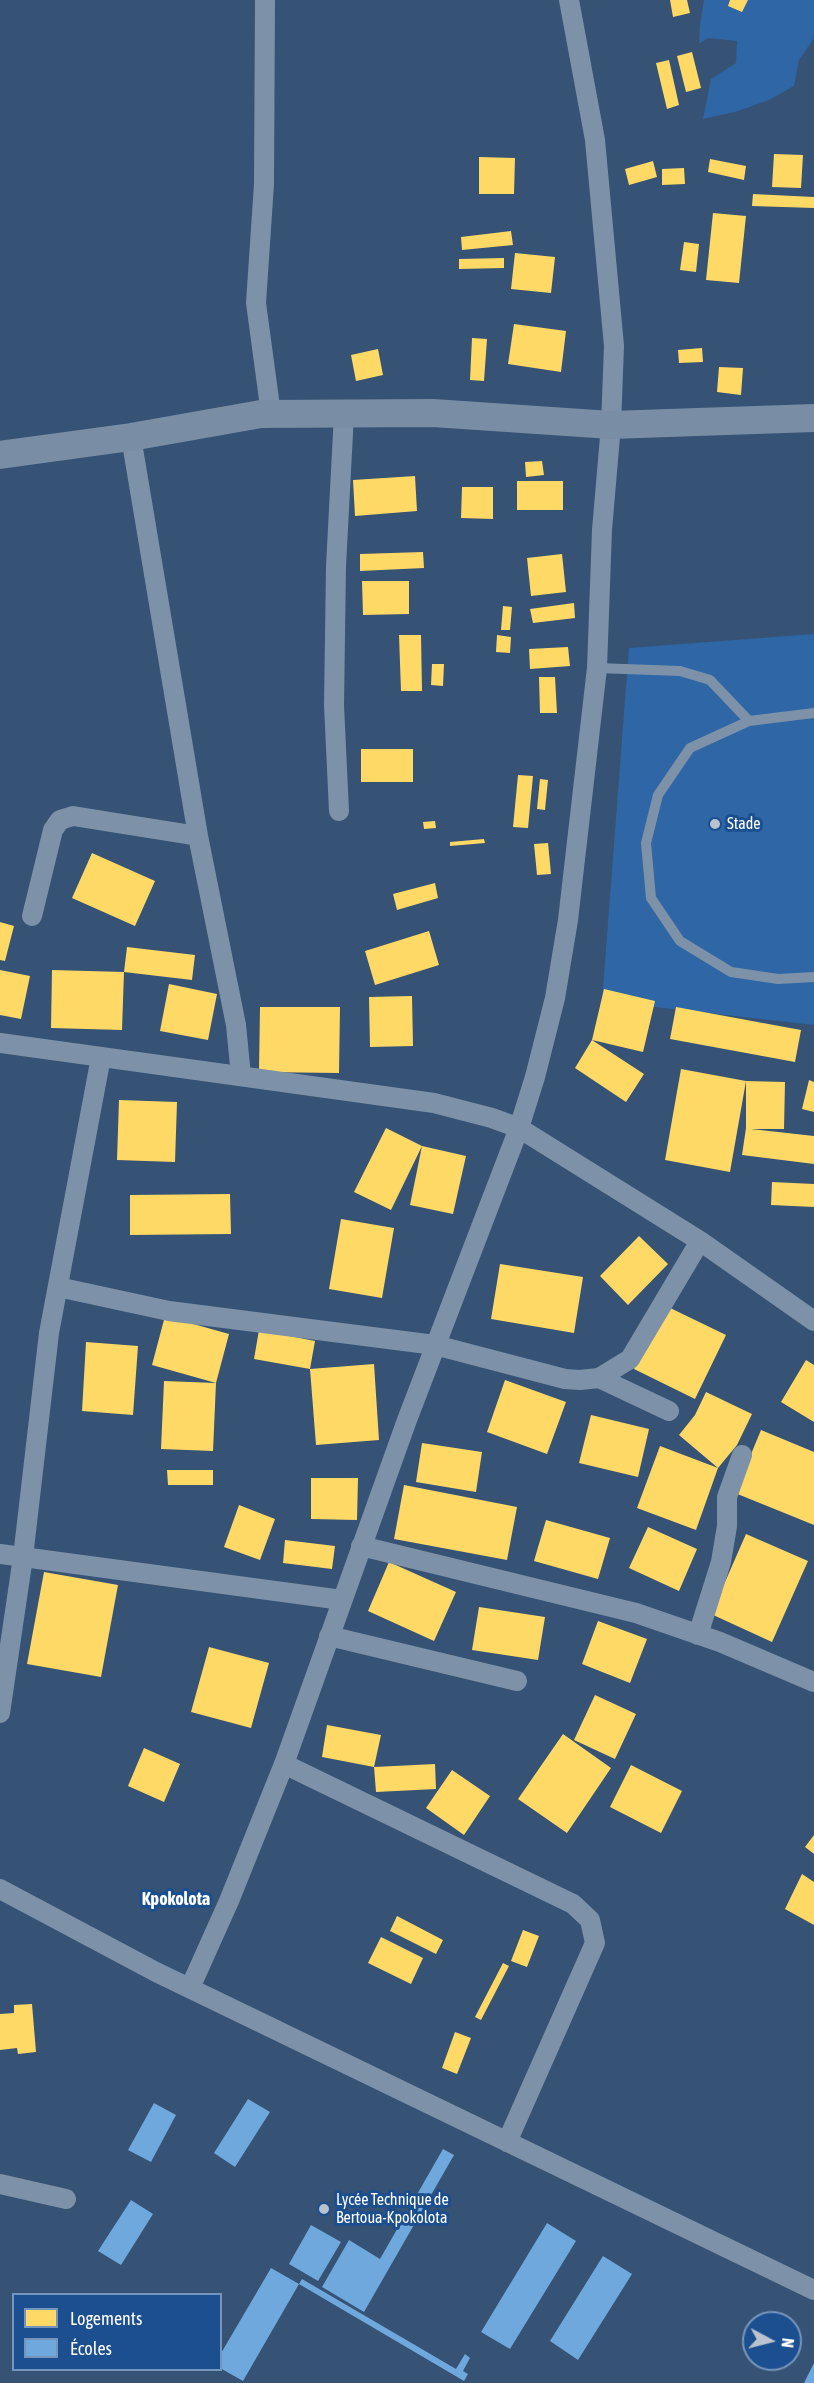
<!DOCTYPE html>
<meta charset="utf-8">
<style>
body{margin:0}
#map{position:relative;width:814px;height:2383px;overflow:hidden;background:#365274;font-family:"Asap Condensed",sans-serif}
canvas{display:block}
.legend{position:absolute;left:12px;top:2293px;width:210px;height:78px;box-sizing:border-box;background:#1b4f8f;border:2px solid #7695bc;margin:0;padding:8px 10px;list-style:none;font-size:18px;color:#fff}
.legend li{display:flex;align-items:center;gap:12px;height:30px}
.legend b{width:30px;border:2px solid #7695bc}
.north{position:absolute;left:742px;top:2311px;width:60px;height:60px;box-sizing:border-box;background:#1b4f8f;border:2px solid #7695bc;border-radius:50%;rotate:97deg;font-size:16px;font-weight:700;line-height:24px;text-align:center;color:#fff}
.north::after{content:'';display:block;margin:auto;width:21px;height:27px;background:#b9c2ce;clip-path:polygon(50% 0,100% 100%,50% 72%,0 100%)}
</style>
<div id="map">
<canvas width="814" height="2383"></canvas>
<ul class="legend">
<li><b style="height:16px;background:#ffd966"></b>Logements</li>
<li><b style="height:16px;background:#6fa8dc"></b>Écoles</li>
</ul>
<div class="north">N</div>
</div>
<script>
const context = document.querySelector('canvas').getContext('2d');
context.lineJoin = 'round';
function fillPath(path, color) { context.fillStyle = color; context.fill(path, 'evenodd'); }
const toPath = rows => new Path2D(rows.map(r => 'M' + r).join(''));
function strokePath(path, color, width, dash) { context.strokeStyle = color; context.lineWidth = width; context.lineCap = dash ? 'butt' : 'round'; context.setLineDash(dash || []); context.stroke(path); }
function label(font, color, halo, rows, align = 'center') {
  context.font = font + ' "Asap Condensed",sans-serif'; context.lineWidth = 6; context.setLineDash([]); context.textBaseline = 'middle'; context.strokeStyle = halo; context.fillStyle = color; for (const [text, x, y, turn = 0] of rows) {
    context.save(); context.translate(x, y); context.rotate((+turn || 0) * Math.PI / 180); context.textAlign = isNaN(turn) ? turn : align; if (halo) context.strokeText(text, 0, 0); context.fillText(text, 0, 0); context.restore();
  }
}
fillPath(toPath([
 [704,0,814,0,814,38,799,60,794,86,769,100,735,112,703,119,711,79,736,63,737,41,708,38,699,44,700,25],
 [814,634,814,1025,602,1001,629,648]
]), '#2f66a5');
fillPath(toPath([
 [670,0,687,0,690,13,673,17],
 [730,0,748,0,742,12,728,6],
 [692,52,701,88,686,92,677,56],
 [669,60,679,105,667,109,656,63],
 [774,154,803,155,801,188,772,187],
 [479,157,515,158,514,194,479,194],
 [710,159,746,166,744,180,708,172],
 [653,161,657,177,629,185,625,169],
 [684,168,685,184,662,185,662,169],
 [753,194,814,197,814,208,752,206],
 [713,213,746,216,739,283,706,280],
 [511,231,513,245,462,250,461,237],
 [684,242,699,244,696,272,680,270],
 [515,253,555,257,551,293,511,289],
 [504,258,504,268,459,269,459,259],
 [514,324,566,331,561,372,508,364],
 [472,338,487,339,484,381,470,380],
 [702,348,703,362,679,363,678,350],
 [378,349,383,375,356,381,351,355],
 [719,367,743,368,741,395,717,392],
 [542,461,544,475,526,477,525,462],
 [415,476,417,511,355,516,353,480],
 [517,481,563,481,563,510,517,510],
 [462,487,493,487,493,519,461,518],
 [423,552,424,568,360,571,360,554],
 [562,554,566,592,531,596,527,558],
 [362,581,409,581,409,614,363,615],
 [574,603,575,618,533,623,530,609],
 [503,606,512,607,510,630,501,630],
 [399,635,421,635,422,691,401,691],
 [497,635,511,637,510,653,496,652],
 [568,647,570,666,530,669,529,649],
 [432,664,444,664,443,686,431,685],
 [539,677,555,677,557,713,540,713],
 [361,749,413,749,413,782,361,782],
 [518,775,533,776,528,828,513,827],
 [540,779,548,780,545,810,537,809],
 [435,821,436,828,424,829,423,822],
 [484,839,485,843,450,846,450,842],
 [548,843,551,874,537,875,534,844],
 [92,853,155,881,135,926,72,898],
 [435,883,438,898,397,910,393,894],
 [0,922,14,926,5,961,0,960],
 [429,931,439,965,375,985,365,951],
 [127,947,195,955,192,980,124,972],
 [0,970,30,976,21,1019,0,1015],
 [52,970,124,972,122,1030,51,1028],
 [169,984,217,994,208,1040,160,1031],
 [604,989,655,1001,643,1052,592,1040,644,1074,626,1102,575,1068,592,1040],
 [412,996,413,1046,370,1047,369,997],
 [260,1007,340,1007,339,1073,259,1072],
 [676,1007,801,1030,795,1062,670,1039],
 [681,1069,746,1081,785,1082,784,1129,751,1129,814,1136,814,1164,742,1155,746,1128,746,1081,730,1172,665,1160],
 [809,1080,814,1082,814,1112,802,1109],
 [119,1100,177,1102,175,1162,117,1160],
 [386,1128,422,1146,391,1210,354,1192],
 [422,1146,466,1156,453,1214,410,1205],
 [772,1182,814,1184,814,1207,771,1205],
 [230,1194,231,1234,130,1235,130,1195],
 [341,1219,394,1228,382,1298,329,1289],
 [639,1236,668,1264,628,1305,600,1276],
 [500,1264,583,1277,574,1333,491,1319],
 [664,1305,726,1335,695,1399,634,1369],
 [165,1316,229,1334,216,1383,213,1451,161,1449,164,1381,216,1383,152,1365],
 [259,1330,315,1341,310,1369,254,1359],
 [86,1342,138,1346,133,1415,82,1411],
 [806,1360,814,1365,814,1422,781,1402],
 [374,1364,379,1440,316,1445,310,1369],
 [505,1380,566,1402,547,1454,487,1432],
 [706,1392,752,1414,737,1445,718,1468,679,1435,695,1415],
 [591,1415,649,1429,638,1477,579,1463],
 [761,1430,814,1452,814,1525,735,1493],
 [422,1443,482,1452,476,1492,416,1482],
 [660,1446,718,1468,696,1530,637,1508],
 [167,1470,213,1470,213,1485,168,1485],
 [311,1478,358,1478,357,1520,311,1519],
 [404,1485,517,1507,507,1560,394,1539],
 [239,1505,275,1519,260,1560,224,1547],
 [546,1520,610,1538,598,1579,534,1561],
 [648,1527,697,1549,679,1591,629,1568],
 [746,1534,808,1561,772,1642,711,1614],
 [285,1540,335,1546,332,1569,283,1563],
 [389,1562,456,1592,434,1641,368,1611],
 [44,1572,118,1585,101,1677,27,1664],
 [479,1607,545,1617,538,1660,472,1650],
 [598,1621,647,1639,630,1683,582,1664],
 [209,1647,269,1663,251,1728,191,1712],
 [595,1695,636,1714,615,1759,574,1740],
 [327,1725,381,1735,374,1767,322,1757],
 [563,1734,611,1768,567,1833,518,1799],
 [144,1748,180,1764,164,1802,128,1786],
 [435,1764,436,1789,376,1792,374,1767],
 [631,1765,682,1791,661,1833,610,1807],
 [452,1770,490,1796,464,1835,426,1808],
 [814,1835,814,1854,805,1847],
 [802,1874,814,1882,814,1925,785,1909],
 [397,1916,443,1940,436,1954,390,1931],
 [523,1930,539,1936,527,1967,511,1961],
 [381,1937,423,1958,411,1984,368,1963],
 [503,1963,509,1966,481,2020,475,2017],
 [32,2004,36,2052,18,2054,17,2048,0,2050,0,2014,14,2013,14,2005],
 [455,2032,471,2038,457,2074,442,2068]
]), '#ffd966');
fillPath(toPath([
 [248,2099,270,2112,235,2167,214,2153],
 [154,2103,176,2115,151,2162,128,2150],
 [443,2149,454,2155,364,2312,322,2287,349,2240,380,2259],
 [131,2200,153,2214,121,2265,98,2251],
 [547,2223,576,2241,510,2349,481,2332],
 [311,2225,341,2242,318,2281,289,2264],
 [603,2256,632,2274,578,2360,550,2341],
 [271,2268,299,2284,243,2381,220,2368,220,2355],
 [302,2279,456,2369,465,2354,470,2358,463,2371,468,2374,464,2381,299,2284],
 [814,2363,814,2383,804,2383]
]), '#6fa8dc');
strokePath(toPath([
 [597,668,680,671,710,680,749,721],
 [814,713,749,721,690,748,658,795,646,843,651,898,680,941,731,972,778,979,814,977]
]), '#7d92a8', 10);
strokePath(toPath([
 [265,0,264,184,256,303,271,414],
 [131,437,198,836,236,1025,241,1076],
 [339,811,334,705,336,566,344,414],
 [32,916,53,830,60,820,73,816,198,836],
 [0,1043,434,1103,492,1118,519,1128,700,1241,814,1321],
 [58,1287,169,1311,435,1345,565,1379,580,1380,599,1378,630,1359,700,1241],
 [599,1378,669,1411],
 [361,1546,636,1613,720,1642,814,1682],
 [0,1554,342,1600],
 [698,1635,721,1562,727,1526,727,1497,742,1455],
 [329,1636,517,1681],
 [0,1713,23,1557,49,1333,101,1057],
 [284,1764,573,1904,590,1920,595,1943,507,2142],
 [0,1889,156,1972,814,2290],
 [190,1988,229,1901,284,1764,407,1420,519,1128,535,1077,555,998,568,920,597,668,602,530,611,425,614,346,595,140,569,0],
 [0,2184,66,2199]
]), '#7d92a8', 20);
strokePath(toPath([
 [0,455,131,437,261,414,433,413,611,425,814,418]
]), '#798da4', 28);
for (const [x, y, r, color] of [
 [715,824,6,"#b9c2ce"],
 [324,2209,6,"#b9c2ce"]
]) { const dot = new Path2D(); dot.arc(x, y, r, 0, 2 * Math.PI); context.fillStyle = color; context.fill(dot); strokePath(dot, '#1b4f8f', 2); }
label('16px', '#fff', '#1b4f8f', [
 ["Stade",727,824],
 ["Lycée Technique de",336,2200],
 ["Bertoua-Kpokolota",336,2218]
], 'left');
label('bold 18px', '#fff', '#1b4f8f', [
 ["Kpokolota",176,1899]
]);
</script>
